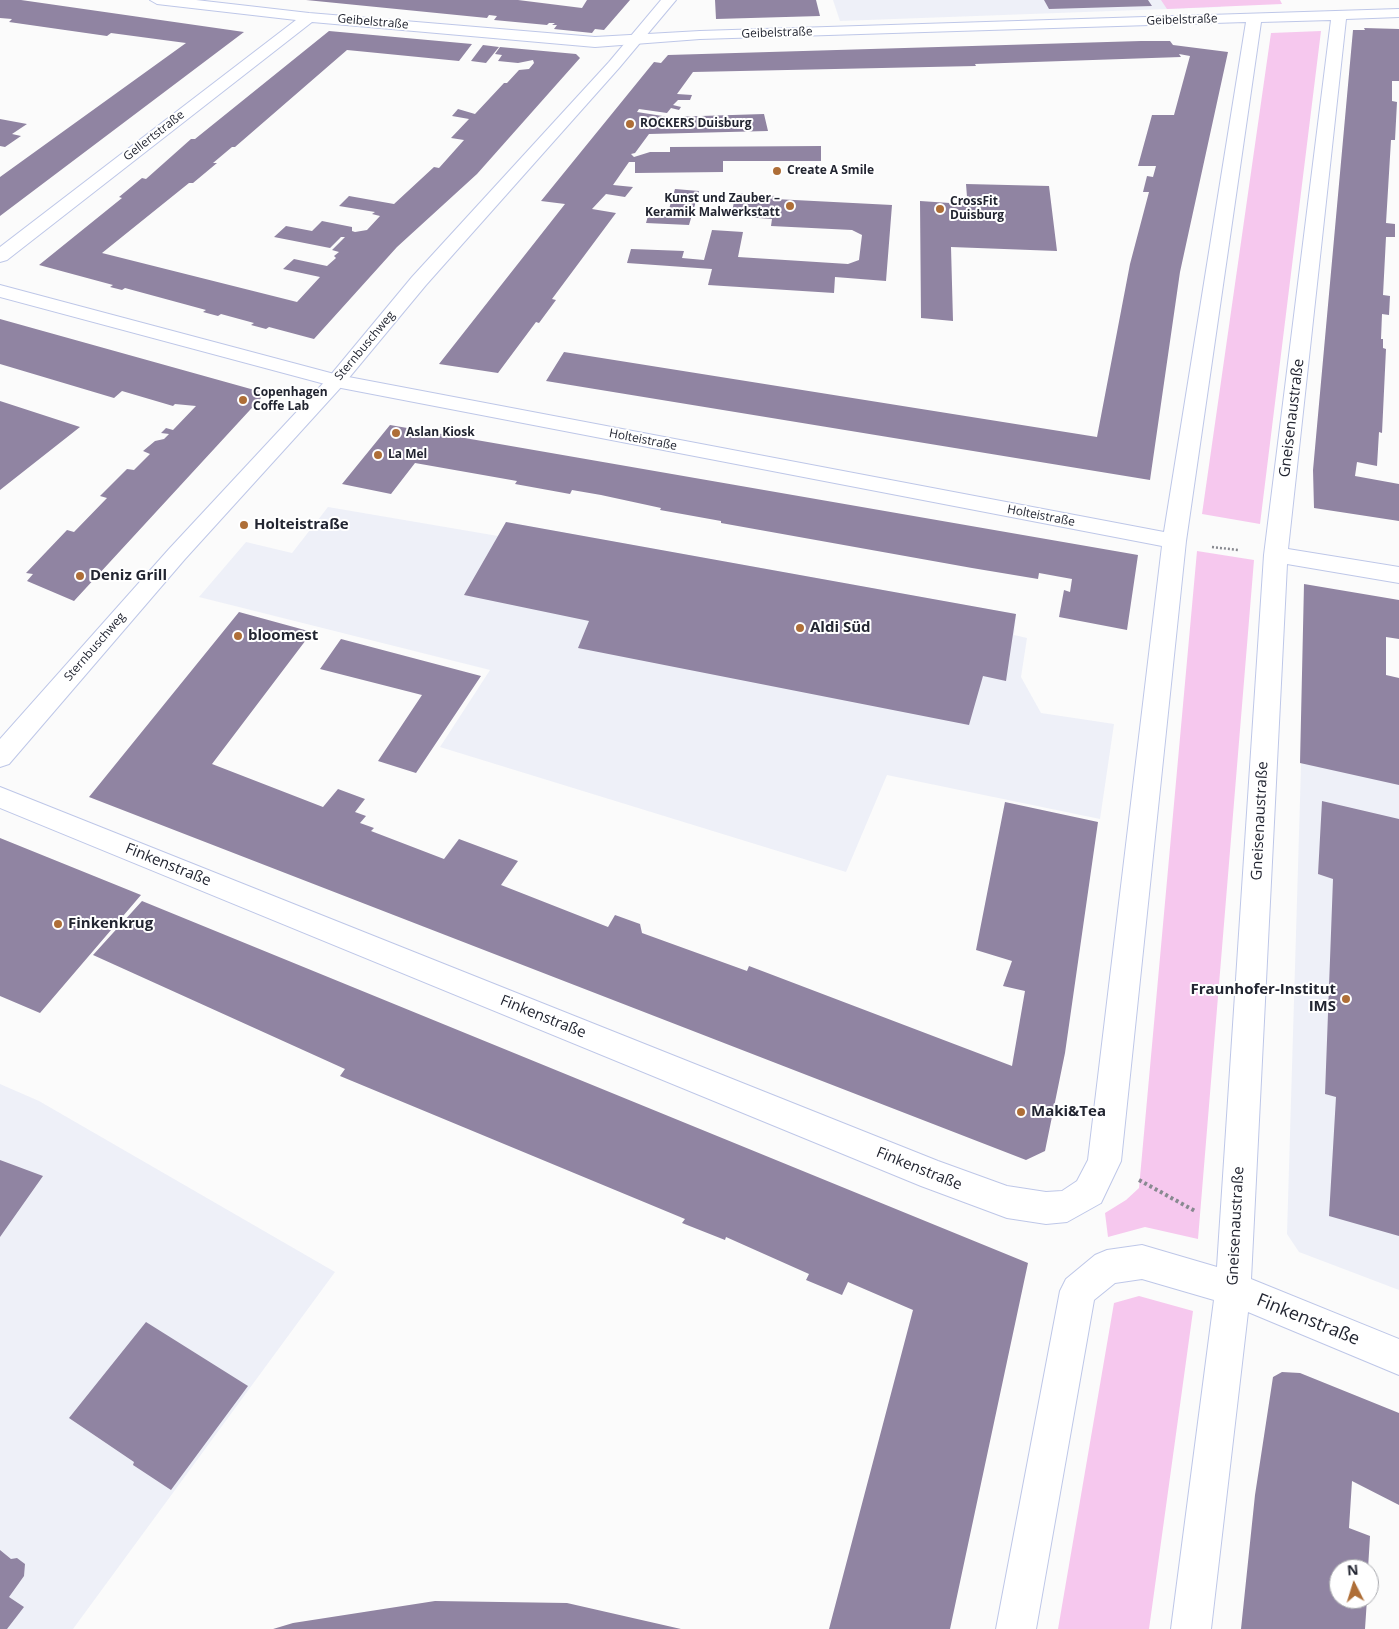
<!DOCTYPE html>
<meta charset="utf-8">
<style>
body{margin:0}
#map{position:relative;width:1399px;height:1629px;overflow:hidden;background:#fbfbfb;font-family:"Open Sans",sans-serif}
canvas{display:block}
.north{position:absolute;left:1329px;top:1559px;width:50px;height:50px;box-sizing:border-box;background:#fff;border:1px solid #a7a8ad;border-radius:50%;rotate:355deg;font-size:14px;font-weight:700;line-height:20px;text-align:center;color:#222531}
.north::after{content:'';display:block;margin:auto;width:18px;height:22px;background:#ae6e37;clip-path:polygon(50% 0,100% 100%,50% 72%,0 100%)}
</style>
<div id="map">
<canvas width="1399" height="1629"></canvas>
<div class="north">N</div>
</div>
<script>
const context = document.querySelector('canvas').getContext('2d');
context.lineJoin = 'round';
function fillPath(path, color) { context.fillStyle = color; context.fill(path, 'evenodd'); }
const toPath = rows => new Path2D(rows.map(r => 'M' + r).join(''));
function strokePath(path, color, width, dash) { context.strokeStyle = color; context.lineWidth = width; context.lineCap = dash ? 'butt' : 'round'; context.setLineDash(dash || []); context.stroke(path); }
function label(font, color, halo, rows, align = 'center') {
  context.font = font + ' "Open Sans",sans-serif'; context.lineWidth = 4; context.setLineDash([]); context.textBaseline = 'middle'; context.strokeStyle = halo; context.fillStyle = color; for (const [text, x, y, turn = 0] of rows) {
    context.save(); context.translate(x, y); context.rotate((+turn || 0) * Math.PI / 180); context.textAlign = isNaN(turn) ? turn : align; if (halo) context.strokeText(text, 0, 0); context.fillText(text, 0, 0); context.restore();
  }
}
fillPath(toPath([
 [833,0,1219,0,1221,7,840,21],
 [328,507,498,536,506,522,1016,614,1014,635,1027,638,1021,677,1041,713,1114,724,1100,819,887,775,846,872,440,747,490,670,199,597,246,542,292,553],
 [1302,733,1399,751,1399,1290,1299,1252,1287,1234],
 [0,1084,39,1101,335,1272,73,1629,0,1629]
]), '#eef0f8');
fillPath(toPath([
 [1161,0,1280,0,1282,4,1167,9],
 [1321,31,1260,524,1202,514,1271,33],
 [1197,551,1254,560,1198,1239,1145,1227,1108,1237,1105,1213,1126,1200,1139,1188],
 [1139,1296,1193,1311,1149,1629,1058,1629,1114,1303]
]), '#f6c8ee');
fillPath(toPath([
 [0,0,21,0,244,32,0,216,0,177,186,43,111,33,107,36,9,22,12,19,0,18],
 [306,0,518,0,582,8,587,0,630,0,604,30,595,29,592,33,554,29,557,25,552,25,555,23,549,23,547,25,494,20,497,16,489,15,487,18],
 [715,0,816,0,820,16,716,19],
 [1044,0,1148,0,1152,6,1049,9],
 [1364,28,1399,29,1399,81,1392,81,1392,101,1397,102,1395,140,1391,140,1386,223,1395,224,1395,237,1386,237,1383,295,1390,296,1389,315,1382,314,1381,339,1383,339,1383,348,1386,349,1382,433,1379,432,1377,466,1357,462,1355,476,1399,484,1399,521,1314,508,1313,470,1353,30,1365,30],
 [329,31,472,44,459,61,347,50,235,147,232,147,213,163,217,163,193,183,189,183,102,253,297,302,320,277,283,269,294,259,327,266,336,258,334,256,339,252,332,250,345,237,341,237,330,248,274,237,286,226,312,231,322,221,352,227,352,231,355,232,367,230,380,216,372,214,375,212,339,206,349,196,394,204,434,167,439,168,464,140,451,138,469,119,452,116,458,109,475,114,504,83,507,83,519,70,529,69,534,63,533,60,518,63,498,61,502,55,495,54,500,47,576,54,580,58,477,174,397,247,314,339,269,327,266,329,251,325,254,323,221,314,218,316,203,312,206,310,125,288,122,290,110,287,113,285,39,265,122,198,119,197,142,178,146,179,191,139,195,139],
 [1141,41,1170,41,1173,45,1228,52,1180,272,1150,480,546,381,564,352,1097,437,1130,264,1149,192,1143,192,1147,176,1153,177,1156,166,1138,166,1152,115,1174,115,1190,56,1179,54,1181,57,975,64,976,66,693,72,677,94,692,95,690,100,678,100,673,105,681,107,679,110,671,108,667,113,639,109,637,112,669,117,764,114,768,131,649,134,635,153,631,154,634,157,650,152,670,152,670,147,821,146,821,161,723,161,723,172,635,173,635,162,629,162,613,185,633,187,625,197,606,194,592,209,616,213,552,299,556,300,539,323,536,322,498,373,439,364,565,204,541,201,654,62,661,63,668,55],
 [483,45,499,47,486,63,471,61],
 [0,119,27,124,12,134,21,136,5,147,0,146],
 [966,184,1049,186,1057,251,951,247,953,321,921,318,920,201,965,204,964,197,967,197],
 [675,189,699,191,689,225,646,223,650,209,669,209],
 [736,193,775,196,775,199,892,205,886,281,835,277,834,293,708,285,712,269,627,263,631,249,684,251,682,258,704,260,712,230,743,232,738,257,848,264,859,260,862,235,852,230,771,226,772,219,731,216],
 [0,319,258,391,261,398,74,601,27,581,33,574,26,573,67,530,74,532,107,498,100,496,127,469,134,470,150,454,143,451,155,441,164,439,169,434,161,433,166,428,173,430,196,406,175,404,173,406,122,391,114,398,0,364],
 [0,401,80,427,0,490],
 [390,425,1138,555,1127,630,1059,617,1064,590,1070,592,1072,579,1039,573,1038,579,972,568,721,523,721,521,660,510,661,508,601,495,572,490,570,494,515,484,517,481,415,463,391,494,342,484],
 [506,522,1016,614,1006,681,983,676,969,725,578,648,589,621,464,595],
 [1304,584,1399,600,1399,639,1386,637,1386,675,1399,678,1399,785,1300,763],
 [239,612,312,632,212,764,323,807,338,789,365,799,355,812,366,816,360,823,374,828,371,831,444,859,459,839,518,861,501,885,608,927,615,915,640,924,642,933,747,971,749,966,1012,1066,1025,991,1003,986,1012,961,976,950,1005,802,1098,822,1065,1053,1045,1151,1026,1160,89,797],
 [341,639,481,676,416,773,378,761,422,695,320,669],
 [1322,801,1399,819,1399,1236,1329,1216,1336,1097,1325,1094,1333,879,1318,874],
 [0,838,141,895,40,1013,0,996],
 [142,901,1028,1263,950,1629,829,1629,913,1310,848,1282,842,1295,806,1280,809,1274,726,1237,725,1240,682,1223,685,1219,340,1076,345,1069,93,955],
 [0,1160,43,1176,0,1237],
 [146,1322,248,1386,171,1490,133,1465,134,1462,69,1418],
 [1282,1372,1300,1373,1399,1413,1399,1505,1352,1481,1349,1528,1370,1536,1368,1569,1339,1569,1339,1599,1367,1599,1365,1629,1241,1629,1255,1495,1273,1377],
 [0,1550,11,1559,17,1558,25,1564,24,1576,9,1597,24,1607,7,1629,0,1629],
 [435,1601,567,1603,681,1629,273,1629,293,1623]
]), '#9084a2');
const minor = toPath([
 [150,0,196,0,309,13,595,37,700,31,1399,9,1399,17,1346,19,1288,549,1399,567,1399,583,1287,564,1251,1279,1399,1339,1399,1375,1248,1312,1211,1629,1171,1629,1214,1300,1142,1279,1115,1283,1094,1300,1036,1629,996,1629,1060,1291,1066,1279,1095,1255,1107,1250,1142,1245,1217,1267,1264,555,1331,20,1261,22,1186,541,1121,1161,1101,1203,1067,1222,1046,1224,1007,1218,921,1186,0,808,0,787,938,1161,1007,1186,1046,1192,1062,1191,1077,1181,1088,1160,1162,546,336,387,0,297,0,285,338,375,1164,532,1246,22,700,39,595,47,312,22,7,260,0,262,0,247,296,20,157,4,150,0]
]);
const secondary = toPath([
 [661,0,676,0,619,68,426,285,343,385,185,559,9,764,0,767,0,739,169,549,329,377,412,277,609,62,661,0]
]);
strokePath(minor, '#bec7e8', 2);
strokePath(secondary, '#bec7e8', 2);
strokePath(toPath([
 [1212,547,1238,550]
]), '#888990', 2.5, [2, 2]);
strokePath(toPath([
 [1139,1180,1195,1211]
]), '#888990', 4, [3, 3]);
fillPath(minor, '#fff');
fillPath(secondary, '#fff');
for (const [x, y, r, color] of [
 [630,124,5,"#ae6e37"],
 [777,171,5,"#ae6e37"],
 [790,206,5,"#ae6e37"],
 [940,209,5,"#ae6e37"],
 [243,400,5,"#ae6e37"],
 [396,433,5,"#ae6e37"],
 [378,455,5,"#ae6e37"],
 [244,525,5,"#ae6e37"],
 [80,576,5,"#ae6e37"],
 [800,628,5,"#ae6e37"],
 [238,636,5,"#ae6e37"],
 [58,924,5,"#ae6e37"],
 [1346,999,5,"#ae6e37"],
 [1021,1112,5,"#ae6e37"]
]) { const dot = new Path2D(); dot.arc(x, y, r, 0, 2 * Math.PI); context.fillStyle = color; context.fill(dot); strokePath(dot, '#fff', 2); }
label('12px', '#222531', '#fff', [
 ["Geibelstraße",1182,20,-2],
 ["Geibelstraße",373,22,5],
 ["Geibelstraße",777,33,-2],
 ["Gellertstraße",154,136,-38],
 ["Sternbuschweg",365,346,-50],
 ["Holteistraße",643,440,11],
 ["Holteistraße",1041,516,11],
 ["Sternbuschweg",95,647,-49]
]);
label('bold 12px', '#222531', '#fff', [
 ["ROCKERS Duisburg",640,124],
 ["Create A Smile",787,171],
 ["Kunst und Zauber –",780,199,"right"],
 ["Keramik Malwerkstatt",780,213,"right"],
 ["CrossFit",950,202],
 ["Duisburg",950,216],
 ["Copenhagen",253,393],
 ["Coffe Lab",253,407],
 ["Aslan Kiosk",406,433],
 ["La Mel",388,455]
], 'left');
label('15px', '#222531', '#fff', [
 ["Gneisenaustraße",1292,418,-83],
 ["Gneisenaustraße",1260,821,-87],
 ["Finkenstraße",168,865,22],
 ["Finkenstraße",543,1017,22],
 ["Finkenstraße",919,1169,22],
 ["Gneisenaustraße",1236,1226,-87]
]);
label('bold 15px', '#222531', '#fff', [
 ["Holteistraße",254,525],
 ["Deniz Grill",90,576],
 ["Aldi Süd",810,628],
 ["bloomest",248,636],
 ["Finkenkrug",68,924],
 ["Fraunhofer-Institut",1336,990,"right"],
 ["IMS",1336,1007,"right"],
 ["Maki&Tea",1031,1112]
], 'left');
label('18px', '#222531', '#fff', [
 ["Finkenstraße",1308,1320,22]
]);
</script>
